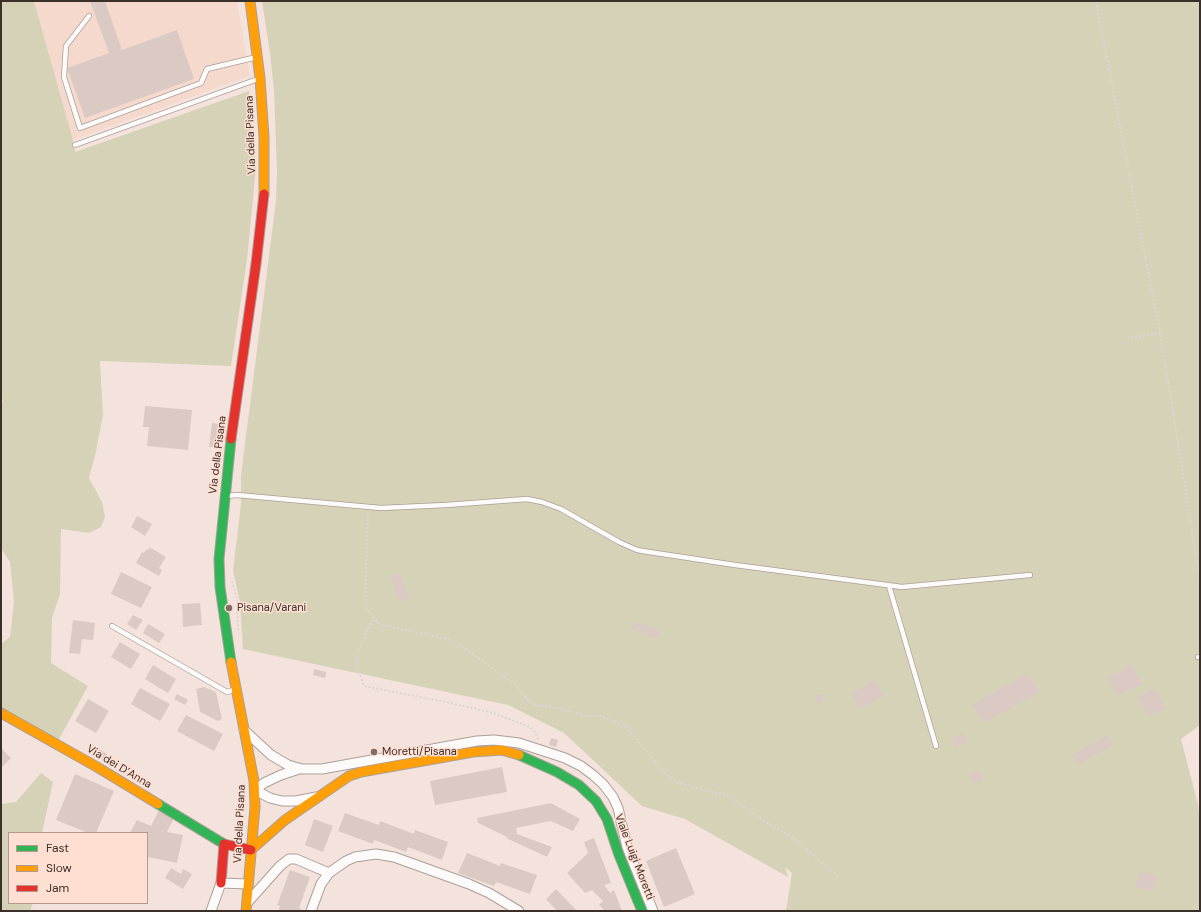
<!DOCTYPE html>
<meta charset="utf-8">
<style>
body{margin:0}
#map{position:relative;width:1201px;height:912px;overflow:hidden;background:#f4e3dc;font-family:"DM Sans",sans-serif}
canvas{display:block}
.frame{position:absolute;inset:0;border:2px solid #3b2f2a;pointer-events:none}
.legend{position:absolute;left:8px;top:832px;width:140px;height:72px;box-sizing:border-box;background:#ffdfd2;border:1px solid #b1998f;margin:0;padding:5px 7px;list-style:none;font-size:12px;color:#3b2f2a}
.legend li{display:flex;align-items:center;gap:8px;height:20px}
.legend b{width:20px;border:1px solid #b1998f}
</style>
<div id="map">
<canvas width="1201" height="912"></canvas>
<div class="frame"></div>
<ul class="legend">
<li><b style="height:5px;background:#30b455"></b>Fast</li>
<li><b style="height:5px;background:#ff9f0a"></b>Slow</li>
<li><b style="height:5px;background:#e5322d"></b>Jam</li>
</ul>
</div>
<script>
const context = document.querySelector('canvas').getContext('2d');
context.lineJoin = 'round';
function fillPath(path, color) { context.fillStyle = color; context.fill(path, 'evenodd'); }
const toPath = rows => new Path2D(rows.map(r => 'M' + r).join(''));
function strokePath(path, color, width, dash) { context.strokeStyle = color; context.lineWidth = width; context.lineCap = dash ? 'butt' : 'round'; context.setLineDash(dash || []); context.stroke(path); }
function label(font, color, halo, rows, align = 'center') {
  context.font = font + ' "DM Sans",sans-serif'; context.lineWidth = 3; context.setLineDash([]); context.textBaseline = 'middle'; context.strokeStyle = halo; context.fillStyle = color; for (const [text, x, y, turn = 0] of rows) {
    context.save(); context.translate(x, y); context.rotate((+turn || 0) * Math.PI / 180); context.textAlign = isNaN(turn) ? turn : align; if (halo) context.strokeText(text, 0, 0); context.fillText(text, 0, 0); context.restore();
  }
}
fillPath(toPath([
 [34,1,237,1,250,76,73,140]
]), '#f6d9cd');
fillPath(toPath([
 [1,1,34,1,73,140,75,152,249,91,256,167,247,260,231,366,100,361,103,415,95,456,89,478,102,502,105,517,101,527,89,533,61,529,60,594,52,618,51,663,88,686,58,741,1,708,1,644,10,637,14,601,10,562,1,548,1,406,3,401,1,396],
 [262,1,1200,1,1200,725,1181,739,1198,805,1200,821,1200,911,786,911,792,873,785,867,788,877,685,819,642,806,564,733,508,705,243,649,240,602,233,571,241,504,241,475,276,201,277,171,274,91,270,53],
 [41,773,53,782,42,833,9,833,9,903,33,903,30,911,1,911,1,804,16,802]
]), '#d6d2b8');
fillPath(toPath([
 [90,1,105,1,122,50,177,30,194,79,85,118,67,68,109,53],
 [145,406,192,410,188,450,147,446,149,427,143,427],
 [212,423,220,424,217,447,209,447],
 [137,516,152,524,145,536,131,527],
 [151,548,166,557,159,568,162,570,159,576,136,563,142,552,144,553,146,550],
 [121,572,152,587,141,608,111,594],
 [399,573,409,598,400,602,390,576],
 [200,603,202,625,183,627,182,604],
 [133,615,143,620,136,630,127,624],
 [73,620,95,623,93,640,82,639,80,654,69,653],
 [634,621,640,624,637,632,631,630],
 [148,624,165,634,159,643,143,633],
 [642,624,660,631,657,639,639,632],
 [120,642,140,654,131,669,111,657],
 [1132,664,1142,684,1118,696,1108,677],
 [153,665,176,679,168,693,145,679],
 [314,669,326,672,325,678,313,675],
 [1028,673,1039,692,984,723,973,704],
 [875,680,884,696,859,709,852,693],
 [204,687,216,692,222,719,218,721,200,712,196,689],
 [140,688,170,704,160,721,131,704],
 [1155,688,1165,708,1148,716,1138,696],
 [177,694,188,700,185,705,174,699],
 [816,694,824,695,822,703,815,702],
 [88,699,109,711,96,733,75,721],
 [186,715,223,734,214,751,177,731],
 [963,733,967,742,955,747,951,738],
 [1107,735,1113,745,1077,765,1071,755],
 [551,738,558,740,556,747,549,745],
 [1,748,11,758,1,768],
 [99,749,107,754,104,759,96,755],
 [502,767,507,792,435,805,430,781],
 [978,770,983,780,974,784,969,774],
 [75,774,114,791,96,833,88,833,56,820],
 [551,803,580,819,573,831,551,821,516,828,517,834,552,847,547,857,506,838,507,837,478,823,477,818],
 [159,810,174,818,167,832,183,835,177,863,147,857,147,833,130,833,137,820,151,826],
 [345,813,379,825,380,821,414,834,415,830,448,842,442,860,408,847,406,852,374,840,373,844,338,831],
 [314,819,333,826,323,852,305,845],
 [594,838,611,883,604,885,610,893,614,890,622,911,605,911,599,905,603,901,592,890,585,893,567,873,588,853,584,842],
 [676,848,695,894,664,907,646,861],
 [467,853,500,866,501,863,537,875,530,894,496,882,494,886,458,873],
 [171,868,181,874,183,869,192,874,183,889,165,878],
 [290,870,310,877,299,908,301,908,300,911,278,911,280,906,277,905],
 [1140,871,1158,876,1153,891,1135,887],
 [556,889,577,911,557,911,546,899]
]), '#dbcac3');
const lane = toPath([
 [89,16,66,46,64,77,80,128,201,83,207,69,257,57],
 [75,145,258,79],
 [226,496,237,495,381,508,446,505,527,499,542,502,561,509,619,542,637,550,649,552,735,565,902,587,1030,575],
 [889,586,936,746],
 [112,626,227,692,236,689],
 [1198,657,1200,657]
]);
const street = toPath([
 [244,730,271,755,288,765,302,769,322,769,477,741,494,740,519,743,565,758,581,766,593,775,603,784,613,797,618,808,627,847,653,911],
 [299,769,281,775,264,783,255,790,270,798,282,801,296,801,316,797],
 [247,903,280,866,289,859,296,859,329,873],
 [211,911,221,883,248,884],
 [311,911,321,884,329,873,346,861,355,857,376,854,394,857,469,884,489,893,519,911]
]);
const fast = toPath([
 [231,662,220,587,219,559,231,439],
 [519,755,557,772,579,785,596,801,607,819,619,855,642,911],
 [158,804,224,844]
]);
const slow = toPath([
 [250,1,260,78,264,137,264,194],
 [231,662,254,781,255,807,246,911],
 [1,713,97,767,158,804],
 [251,850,285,820,349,776,361,772,473,752,502,750,519,755]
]);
const jam = toPath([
 [231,439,256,264,264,194],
 [221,883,224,844,251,850]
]);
strokePath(lane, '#ab9f99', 6);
strokePath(street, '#ab9f99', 11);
strokePath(fast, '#ab9f99', 11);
strokePath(slow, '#ab9f99', 11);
strokePath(jam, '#ab9f99', 11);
strokePath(toPath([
 [1096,1,1160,333,1200,579],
 [1127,338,1160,333],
 [368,515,365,601,367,609,379,624,446,639,457,643,514,683,528,700,535,705,563,709,586,716,601,716,616,722,627,728,666,774,678,783,728,796,763,820,795,839,839,878],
 [232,581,237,598,238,631],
 [374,620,368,629,359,650,356,663,364,686,451,703,493,713,530,727,536,733,538,740]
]), '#dad5d3', 2, [2, 2]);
strokePath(lane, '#fdfbfa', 4.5);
strokePath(street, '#fdfbfa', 9);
strokePath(fast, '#30b455', 9);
strokePath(slow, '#ff9f0a', 9);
strokePath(jam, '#e5322d', 9);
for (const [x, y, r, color] of [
 [229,608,4,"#7c6e68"],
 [374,752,4,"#7c6e68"]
]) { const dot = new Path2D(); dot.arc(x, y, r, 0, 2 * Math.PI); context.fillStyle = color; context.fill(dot); strokePath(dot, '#ffdfd2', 1.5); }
label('11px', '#3b2f2a', '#ffdfd2', [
 ["Via della Pisana",251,135,-92],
 ["Via della Pisana",218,455,-83],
 ["Via dei D’Anna",119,767,31],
 ["Via della Pisana",240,824,-87],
 ["Viale Luigi Moretti",634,857,69]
]);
label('11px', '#3b2f2a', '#ffdfd2', [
 ["Pisana/Varani",237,608],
 ["Moretti/Pisana",382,752]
], 'left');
</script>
